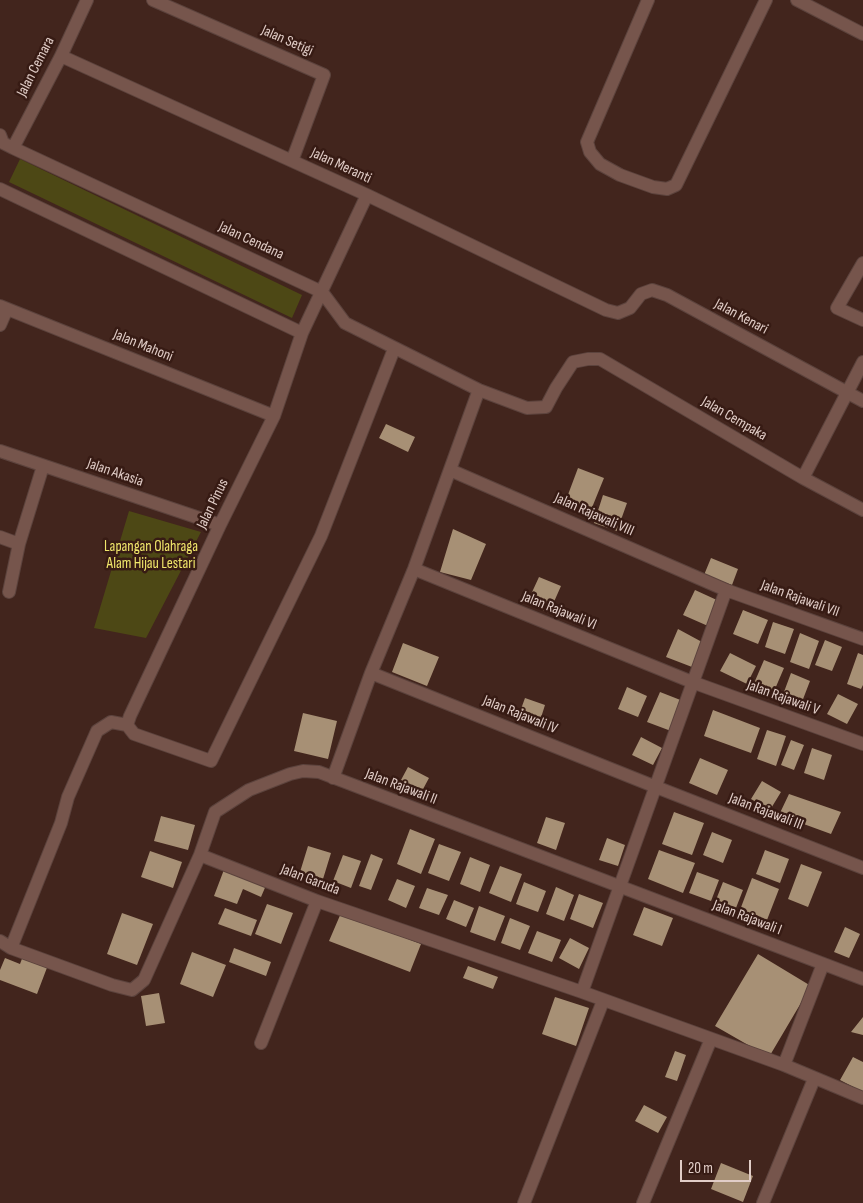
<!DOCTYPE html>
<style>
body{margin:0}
#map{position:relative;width:863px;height:1203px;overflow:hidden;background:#42251d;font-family:"Sofia Sans Condensed",sans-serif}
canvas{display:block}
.scale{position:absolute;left:680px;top:1160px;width:71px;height:22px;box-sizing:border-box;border:2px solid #e1cdc7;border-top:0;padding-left:6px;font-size:15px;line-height:18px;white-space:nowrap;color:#e1cdc7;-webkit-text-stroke:4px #371b14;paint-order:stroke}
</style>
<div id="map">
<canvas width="863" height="1203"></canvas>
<div class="scale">20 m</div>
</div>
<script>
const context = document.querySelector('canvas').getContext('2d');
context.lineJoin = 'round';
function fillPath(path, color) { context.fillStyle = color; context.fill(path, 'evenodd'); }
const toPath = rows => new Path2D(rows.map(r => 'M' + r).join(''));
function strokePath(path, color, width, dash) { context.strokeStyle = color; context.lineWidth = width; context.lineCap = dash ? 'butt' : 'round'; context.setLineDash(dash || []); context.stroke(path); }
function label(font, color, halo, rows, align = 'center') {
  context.font = font + ' "Sofia Sans Condensed",sans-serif'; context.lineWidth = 5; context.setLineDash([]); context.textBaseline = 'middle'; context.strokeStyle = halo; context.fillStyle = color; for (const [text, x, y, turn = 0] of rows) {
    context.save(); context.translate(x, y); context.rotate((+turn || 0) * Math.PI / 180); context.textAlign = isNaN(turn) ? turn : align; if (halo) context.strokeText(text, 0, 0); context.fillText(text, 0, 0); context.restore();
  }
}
fillPath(toPath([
 [20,159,302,295,292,318,9,182],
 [129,511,201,532,146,638,94,628]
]), '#4d4815');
fillPath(toPath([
 [386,424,415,437,408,452,379,438],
 [578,468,604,478,591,510,566,500],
 [603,495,627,503,617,531,594,523],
 [453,529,486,544,471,580,440,572],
 [711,558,738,569,732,585,704,575],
 [539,577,561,586,549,613,527,603],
 [695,590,719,601,708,626,683,615],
 [743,610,768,620,758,644,733,634],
 [773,622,794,629,785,654,765,647],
 [678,629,702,642,692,667,666,657],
 [800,633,819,641,809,669,790,662],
 [825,640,842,647,832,671,815,665],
 [403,643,439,657,427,686,392,672],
 [730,653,756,666,747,684,720,671],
 [858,653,863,655,863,685,861,689,847,684],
 [764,660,784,668,772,696,752,688],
 [791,673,810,681,800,707,781,700],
 [627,687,647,696,638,717,618,709],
 [660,692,683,701,671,731,647,722],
 [838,694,858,704,847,724,827,714],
 [525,698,545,705,538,727,517,720],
 [713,710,760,728,751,753,704,736],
 [303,713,337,721,328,759,294,751],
 [767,730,786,736,776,766,757,759],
 [641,737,662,748,653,765,632,755],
 [791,740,804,745,794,770,781,765],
 [812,748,832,755,824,780,804,773],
 [700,758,728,770,717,795,689,783],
 [408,767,429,778,422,791,401,780],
 [762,781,781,792,770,810,751,799],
 [789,794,841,812,831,834,779,815],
 [674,812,704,823,692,855,662,844],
 [161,816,195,825,188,850,154,841],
 [546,817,565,823,556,850,537,843],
 [410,829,435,839,421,874,397,864],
 [712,832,732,840,723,863,703,855],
 [607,838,625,845,618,866,599,860],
 [439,844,461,852,449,881,428,873],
 [308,846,331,853,323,879,300,872],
 [659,850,695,863,683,893,648,879],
 [765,850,789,859,780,883,756,874],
 [150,851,182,862,173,888,141,877],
 [371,854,383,859,371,890,359,886],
 [343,855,361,861,351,888,333,881],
 [470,857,490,865,480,892,460,884],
 [801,864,822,872,808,907,788,899],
 [500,866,522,874,511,902,489,893],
 [225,867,267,883,261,897,243,889,237,904,214,896],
 [697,872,719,880,711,901,689,893],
 [752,878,779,889,767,920,740,910],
 [397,879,415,886,406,908,388,900],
 [524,882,546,891,538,912,516,904],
 [723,882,743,890,734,913,714,905],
 [556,887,574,895,564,921,546,914],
 [427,888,448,895,439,915,419,908],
 [579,894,603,903,593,928,570,919],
 [454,900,474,908,466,927,446,919],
 [267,904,293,913,281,944,255,934],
 [479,906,505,916,495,941,470,932],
 [644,907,673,918,662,946,633,935],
 [225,908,257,920,251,936,218,924],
 [122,913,153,924,137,965,107,954],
 [341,913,421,944,410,972,329,941],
 [510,918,530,926,520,950,501,943],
 [845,927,860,934,849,958,834,952],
 [537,931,561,940,552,962,528,953],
 [570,938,589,948,579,969,559,958],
 [234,948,271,962,266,976,229,962],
 [192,952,226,965,213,997,180,984],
 [758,954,811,986,769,1057,715,1026],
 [23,956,48,965,37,994,0,980,0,970,5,958,20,964],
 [468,966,498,977,493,989,463,978],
 [159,993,165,1023,146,1026,141,996],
 [555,997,589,1008,576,1046,542,1034],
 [863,1017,863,1035,851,1032],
 [675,1051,686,1055,677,1081,665,1077],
 [853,1057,863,1062,863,1092,840,1080],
 [644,1105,667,1117,658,1133,635,1121],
 [721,1163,753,1176,743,1202,711,1189]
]), '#a79075');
const lane = toPath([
 [648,0,587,142,590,152,600,164,620,175,653,187,667,189,676,185,766,0]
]);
const street = toPath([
 [153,0,324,75,292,161],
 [797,0,863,34],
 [61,56,367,195,606,310,618,313,630,308,641,294,652,290,667,295,863,401],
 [0,135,3,143,13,148,322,292,345,323,479,390,527,408,546,407,556,388,573,362,588,359,600,359,803,478,863,510],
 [13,148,61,56,87,0],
 [0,189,302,333],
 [367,195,302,333,274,416,220,525,130,716,127,725,134,734,211,761,321,536,394,349],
 [863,263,837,308,863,320],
 [0,306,274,416],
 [0,325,7,309],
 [0,451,220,525],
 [450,470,726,590,863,639],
 [803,478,863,362],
 [0,537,19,544],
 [414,569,692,682,863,744],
 [9,592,19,544,43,466],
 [371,673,656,787,863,868],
 [333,778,371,673,414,569,477,395],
 [200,855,215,812,249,790,290,774,303,771,319,772,863,979],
 [0,941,11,948,112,985,132,990,144,980,200,855,317,901,582,992,726,590],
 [11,948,61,823,68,797,97,731,111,722,127,725],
 [582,992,784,1065,863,1098],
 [261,1043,317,901],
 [784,1065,823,964],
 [524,1203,603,1001],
 [643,1203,711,1039],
 [763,1203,814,1079]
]);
strokePath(lane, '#5c433d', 14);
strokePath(street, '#5c433d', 14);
strokePath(lane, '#76554c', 12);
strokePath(street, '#76554c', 12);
label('15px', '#e1cdc7', '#371b14', [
 ["Jalan Setigi",287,41,24],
 ["Jalan Cemara",36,67,-63],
 ["Jalan Meranti",341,166,25],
 ["Jalan Cendana",251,241,25],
 ["Jalan Kenari",741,317,28],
 ["Jalan Mahoni",143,346,22],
 ["Jalan Cempaka",734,419,30],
 ["Jalan Akasia",115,473,19],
 ["Jalan Pinus",213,504,-64],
 ["Jalan Rajawali VIII",594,515,24],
 ["Jalan Rajawali VII",800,599,20],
 ["Jalan Rajawali VI",559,611,22],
 ["Jalan Rajawali V",783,698,20],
 ["Jalan Rajawali IV",520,715,22],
 ["Jalan Rajawali II",401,787,21],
 ["Jalan Rajawali III",766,812,21],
 ["Jalan Garuda",310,880,21],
 ["Jalan Rajawali I",747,918,21]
]);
label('15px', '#f1e76b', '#371b14', [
 ["Lapangan Olahraga",151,547],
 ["Alam Hijau Lestari",151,564]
]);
</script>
